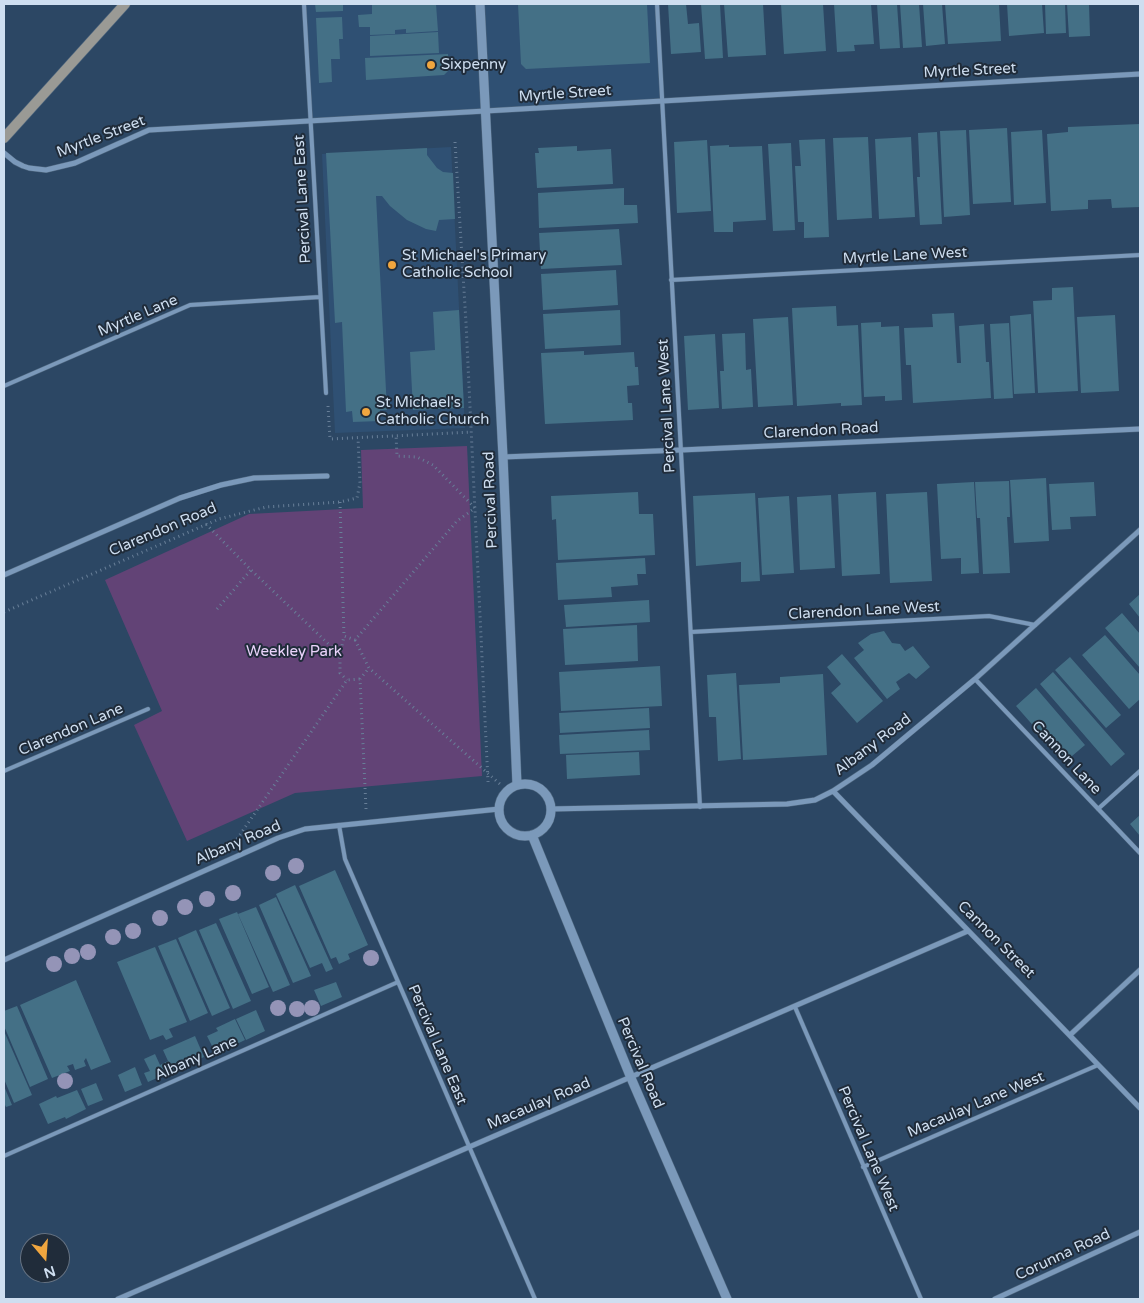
<!DOCTYPE html>
<style>
body{margin:0}
#map{position:relative;width:1144px;height:1303px;overflow:hidden;background:#2c4764;font-family:"Varela Round",sans-serif}
canvas{display:block}
.frame{position:absolute;inset:0;border:5px solid #cedef0;pointer-events:none}
.north{position:absolute;left:20px;top:1233px;width:50px;height:50px;box-sizing:border-box;background:#202c3a;border:1px solid #667383;border-radius:50%;rotate:162deg;font-size:14px;font-weight:700;line-height:20px;text-align:center;color:#cedef0}
.north::after{content:'';display:block;margin:auto;width:18px;height:22px;background:#f0a63f;clip-path:polygon(50% 0,100% 100%,50% 72%,0 100%)}
</style>
<div id="map">
<canvas width="1144" height="1303"></canvas>
<div class="frame"></div>
<div class="north">N</div>
</div>
<script>
const context = document.querySelector('canvas').getContext('2d');
context.lineJoin = 'round';
function fillPath(path, color) { context.fillStyle = color; context.fill(path, 'evenodd'); }
const toPath = rows => new Path2D(rows.map(r => 'M' + r).join(''));
function strokePath(path, color, width, dash) { context.strokeStyle = color; context.lineWidth = width; context.lineCap = dash ? 'butt' : 'round'; context.setLineDash(dash || []); context.stroke(path); }
function label(font, color, halo, rows, align = 'center') {
  context.font = font + ' "Varela Round",sans-serif'; context.lineWidth = 4; context.setLineDash([]); context.textBaseline = 'middle'; context.strokeStyle = halo; context.fillStyle = color; for (const [text, x, y, turn = 0] of rows) {
    context.save(); context.translate(x, y); context.rotate((+turn || 0) * Math.PI / 180); context.textAlign = isNaN(turn) ? turn : align; if (halo) context.strokeText(text, 0, 0); context.fillText(text, 0, 0); context.restore();
  }
}
fillPath(toPath([
 [304,4,657,4,663,100,310,121],
 [451,147,465,428,335,433,322,154]
]), '#2f5073');
fillPath(toPath([
 [467,446,482,776,295,793,187,841,134,725,162,711,105,580,249,514,363,508,361,450]
]), '#624376');
fillPath(toPath([
 [315,4,343,4,343,11,316,12],
 [372,4,436,4,438,31,406,33,406,29,395,30,395,34,370,35,370,27,359,27,358,15,372,14],
 [518,4,647,4,650,63,526,69,521,64],
 [668,4,686,4,688,24,699,23,701,52,671,54],
 [701,4,720,4,723,58,705,59],
 [724,4,763,4,766,55,728,57],
 [781,4,823,4,826,51,784,54],
 [834,4,871,4,874,44,854,45,855,51,837,52],
 [877,4,897,4,900,48,880,49],
 [900,4,919,4,922,47,903,48],
 [923,4,942,4,945,44,926,46],
 [945,4,999,4,1001,41,948,44],
 [1007,4,1042,4,1044,33,1009,36],
 [1045,4,1065,4,1066,33,1046,34],
 [1067,4,1089,4,1090,36,1069,37],
 [342,17,343,39,339,39,340,59,331,59,332,82,319,83,316,18],
 [438,32,439,53,370,56,370,36],
 [448,54,449,70,444,75,366,80,365,58],
 [1140,124,1140,207,1112,208,1111,199,1088,200,1088,209,1051,211,1047,134,1068,132,1068,127],
 [1007,128,1011,202,973,204,969,130],
 [966,130,970,215,944,217,940,131],
 [1042,130,1046,203,1014,205,1011,132],
 [937,132,942,224,920,225,917,177,920,177,918,133],
 [868,137,872,218,837,220,833,138],
 [911,137,915,217,879,219,875,139],
 [825,139,829,237,804,238,804,222,798,222,795,166,801,166,799,140],
 [707,140,711,211,677,213,674,142],
 [791,143,795,230,773,231,768,144],
 [729,145,729,147,762,146,766,220,733,222,733,232,714,232,710,146],
 [577,146,577,151,611,149,613,184,537,188,535,153,539,153,538,148],
 [427,148,427,155,437,168,443,172,453,173,455,219,439,220,436,231,426,229,407,220,390,206,382,196,376,196,387,410,380,410,380,421,353,422,352,411,346,412,342,322,335,323,326,153],
 [624,188,624,205,637,205,638,223,539,228,538,193],
 [619,229,622,265,541,269,539,233],
 [616,270,618,305,543,310,541,274],
 [1073,287,1078,391,1038,393,1033,301,1052,300,1052,288],
 [836,306,837,326,858,325,862,405,841,406,841,403,797,406,792,308],
 [459,310,464,408,413,410,410,352,435,350,433,312],
 [620,310,621,345,545,349,543,314],
 [954,313,957,363,961,363,959,326,984,324,986,362,989,362,991,398,913,403,911,365,906,365,904,328,933,327,932,314],
 [1031,314,1035,393,1014,394,1010,316],
 [1115,315,1119,391,1081,393,1077,317],
 [788,317,793,405,758,407,753,319],
 [881,322,881,327,899,326,902,400,885,401,885,396,864,397,861,323],
 [1009,323,1013,398,994,399,990,324],
 [745,333,746,370,751,369,753,407,722,409,720,371,724,371,722,334],
 [715,334,719,408,688,410,684,336],
 [584,351,584,355,634,352,635,367,638,367,639,385,627,386,628,403,632,403,633,420,545,424,541,353],
 [1046,478,1049,541,1014,543,1010,480],
 [1009,481,1010,517,1007,517,1010,573,983,574,980,518,977,518,975,482],
 [974,482,979,573,961,574,961,558,941,559,937,484],
 [1094,482,1096,516,1070,517,1071,529,1052,530,1049,484],
 [638,492,639,514,653,514,655,555,558,560,556,519,552,520,551,496],
 [876,492,880,574,842,576,838,494],
 [927,492,932,581,890,583,886,494],
 [755,493,760,581,741,582,741,562,696,566,693,496],
 [831,495,835,568,800,570,797,497],
 [789,496,794,573,762,575,758,498],
 [645,558,646,574,637,574,638,585,611,587,612,597,558,600,556,563],
 [1140,594,1140,618,1129,604],
 [649,600,650,622,566,627,564,605],
 [1122,613,1140,634,1140,668,1105,628],
 [637,625,638,661,565,665,563,629],
 [884,631,892,643,900,644,905,651,913,646,930,667,916,679,909,673,896,682,900,689,887,699,854,658,864,650,858,643,871,634],
 [1105,635,1140,675,1140,699,1129,709,1082,655],
 [842,654,883,701,857,723,831,693,841,684,827,667],
 [1070,657,1121,715,1106,728,1055,670],
 [660,666,662,706,561,711,559,672],
 [1053,672,1125,754,1111,766,1040,684],
 [736,673,741,759,718,761,716,717,709,717,707,675],
 [823,674,827,755,743,760,739,685,780,683,780,677],
 [1036,688,1085,745,1065,762,1016,706],
 [649,708,650,728,560,733,559,713],
 [649,730,650,750,560,754,559,735],
 [639,752,640,775,567,779,566,755],
 [1140,815,1140,836,1130,824],
 [335,870,368,945,348,954,350,959,339,964,336,957,331,959,299,886],
 [295,885,333,969,326,972,322,963,310,968,276,894],
 [276,897,311,976,293,983,259,905],
 [256,907,290,985,273,992,238,914],
 [237,912,269,987,252,994,219,919],
 [216,923,251,1001,233,1009,199,930],
 [196,930,230,1008,212,1016,178,938],
 [176,939,208,1013,190,1021,158,946],
 [155,947,187,1022,169,1029,173,1037,166,1040,163,1035,150,1040,117,962],
 [76,980,111,1062,91,1070,86,1058,84,1061,86,1066,75,1070,73,1064,67,1066,70,1071,52,1078,20,1005],
 [336,982,342,997,321,1006,314,990],
 [17,1006,48,1079,30,1087,4,1026,4,1011],
 [256,1010,265,1031,246,1040,236,1019],
 [235,1019,245,1040,216,1054,207,1036,218,1031,216,1028],
 [4,1031,32,1095,14,1103,4,1079],
 [195,1036,204,1057,148,1082,144,1073,150,1071,144,1059,155,1054,160,1065,168,1061,163,1050],
 [135,1067,142,1085,125,1092,118,1075],
 [96,1083,103,1100,88,1106,81,1089],
 [4,1086,12,1105,6,1107,4,1103],
 [77,1090,86,1109,66,1119,65,1117,48,1124,39,1104,56,1096,57,1098]
]), '#447086');
const service = toPath([
 [304,4,326,393],
 [657,4,700,807],
 [671,280,1140,255],
 [4,386,190,305,320,297],
 [691,632,989,616,1035,625],
 [975,679,1140,853],
 [4,771,148,709],
 [1098,809,1140,771],
 [339,825,345,859,535,1299],
 [795,1007,921,1299],
 [4,1156,398,982],
 [863,1167,1098,1065]
]);
const minor = toPath([
 [4,153,15,162,23,166,29,168,46,170,75,163,149,130,1140,74],
 [503,457,681,450,1140,429],
 [4,575,180,498,221,485,254,478,327,476],
 [833,791,1140,1108],
 [551,809,787,804,815,800,833,791,872,765,975,679,1140,530],
 [4,960,278,838,305,829,499,809],
 [1070,1035,1140,970],
 [118,1299,968,931],
 [995,1299,1140,1232]
]);
const tertiary = toPath([
 [480,4,503,457,517,785],
 '499 810a26 26 0 1 1 52 0a26 26 0 1 1-52 0Z',
 [532,835,631,1078,727,1299]
]);
const secondary = toPath([
 [4,138,125,4]
]);
strokePath(service, '#4e667e', 5);
strokePath(minor, '#4e667e', 6);
strokePath(tertiary, '#4e667e', 10);
strokePath(secondary, '#4e667e', 11);
strokePath(toPath([
 [455,142,466,323,488,782],
 [328,406,330,439,471,432],
 [340,502,344,636,355,640,457,521,475,508,433,465,417,457,397,456,396,435],
 [206,524,251,570,340,655,340,673,347,680],
 [217,609,251,570],
 [4,612,219,519,266,507,340,502,357,498,360,483,358,438],
 [355,640,369,668,501,785],
 [340,655,344,636],
 [366,809,360,679,369,668],
 [237,839,347,680,360,679]
]), '#687f98', 3, [1, 4]);
strokePath(service, '#7b99ba', 4);
strokePath(minor, '#7b99ba', 5);
strokePath(tertiary, '#7b99ba', 9);
strokePath(secondary, '#9a9a95', 10);
context.fillStyle = '#9494b7';
for (const [x, y] of [
 [296,866],
 [273,873],
 [233,893],
 [207,899],
 [185,907],
 [160,918],
 [133,931],
 [113,937],
 [88,952],
 [72,956],
 [371,958],
 [54,964],
 [278,1008],
 [312,1008],
 [297,1009],
 [65,1081]
]) { context.beginPath(); context.arc(x, y, 8, 0, 2 * Math.PI); context.fill(); }
for (const [x, y, r, color] of [
 [431,65,5,"#f0a63f"],
 [392,265,5,"#f0a63f"],
 [366,412,5,"#f0a63f"]
]) { const dot = new Path2D(); dot.arc(x, y, r, 0, 2 * Math.PI); context.fillStyle = color; context.fill(dot); strokePath(dot, '#202c3a', 2); }
label('15px', '#cedef0', '#202c3a', [
 ["Sixpenny",441,65],
 ["St Michael's Primary",402,256],
 ["Catholic School",402,273],
 ["St Michael's",376,403],
 ["Catholic Church",376,420]
], 'left');
label('15px', '#cedef0', '#202c3a', [
 ["Myrtle Street",970,71,-3],
 ["Myrtle Street",565,94,-4],
 ["Myrtle Street",101,137,-21],
 ["Percival Lane East",303,199,-93],
 ["Myrtle Lane West",905,256,-3],
 ["Myrtle Lane",138,316,-23],
 ["Percival Lane West",667,406,-93],
 ["Clarendon Road",821,431,-3],
 ["Percival Road",491,500,-92],
 ["Clarendon Road",163,530,-23],
 ["Clarendon Lane West",864,611,-3],
 ["Clarendon Lane",71,730,-23],
 ["Albany Road",873,745,-37],
 ["Cannon Lane",1066,758,47],
 ["Albany Road",238,843,-23],
 ["Cannon Street",996,940,45],
 ["Percival Lane East",437,1045,67],
 ["Albany Lane",196,1059,-24],
 ["Percival Road",640,1063,67],
 ["Macaulay Road",539,1104,-23],
 ["Macaulay Lane West",976,1105,-23],
 ["Percival Lane West",868,1149,67],
 ["Corunna Road",1063,1255,-25]
]);
label('15px', '#ead3fb', '#202c3a', [
 ["Weekley Park",294,652]
]);
</script>
